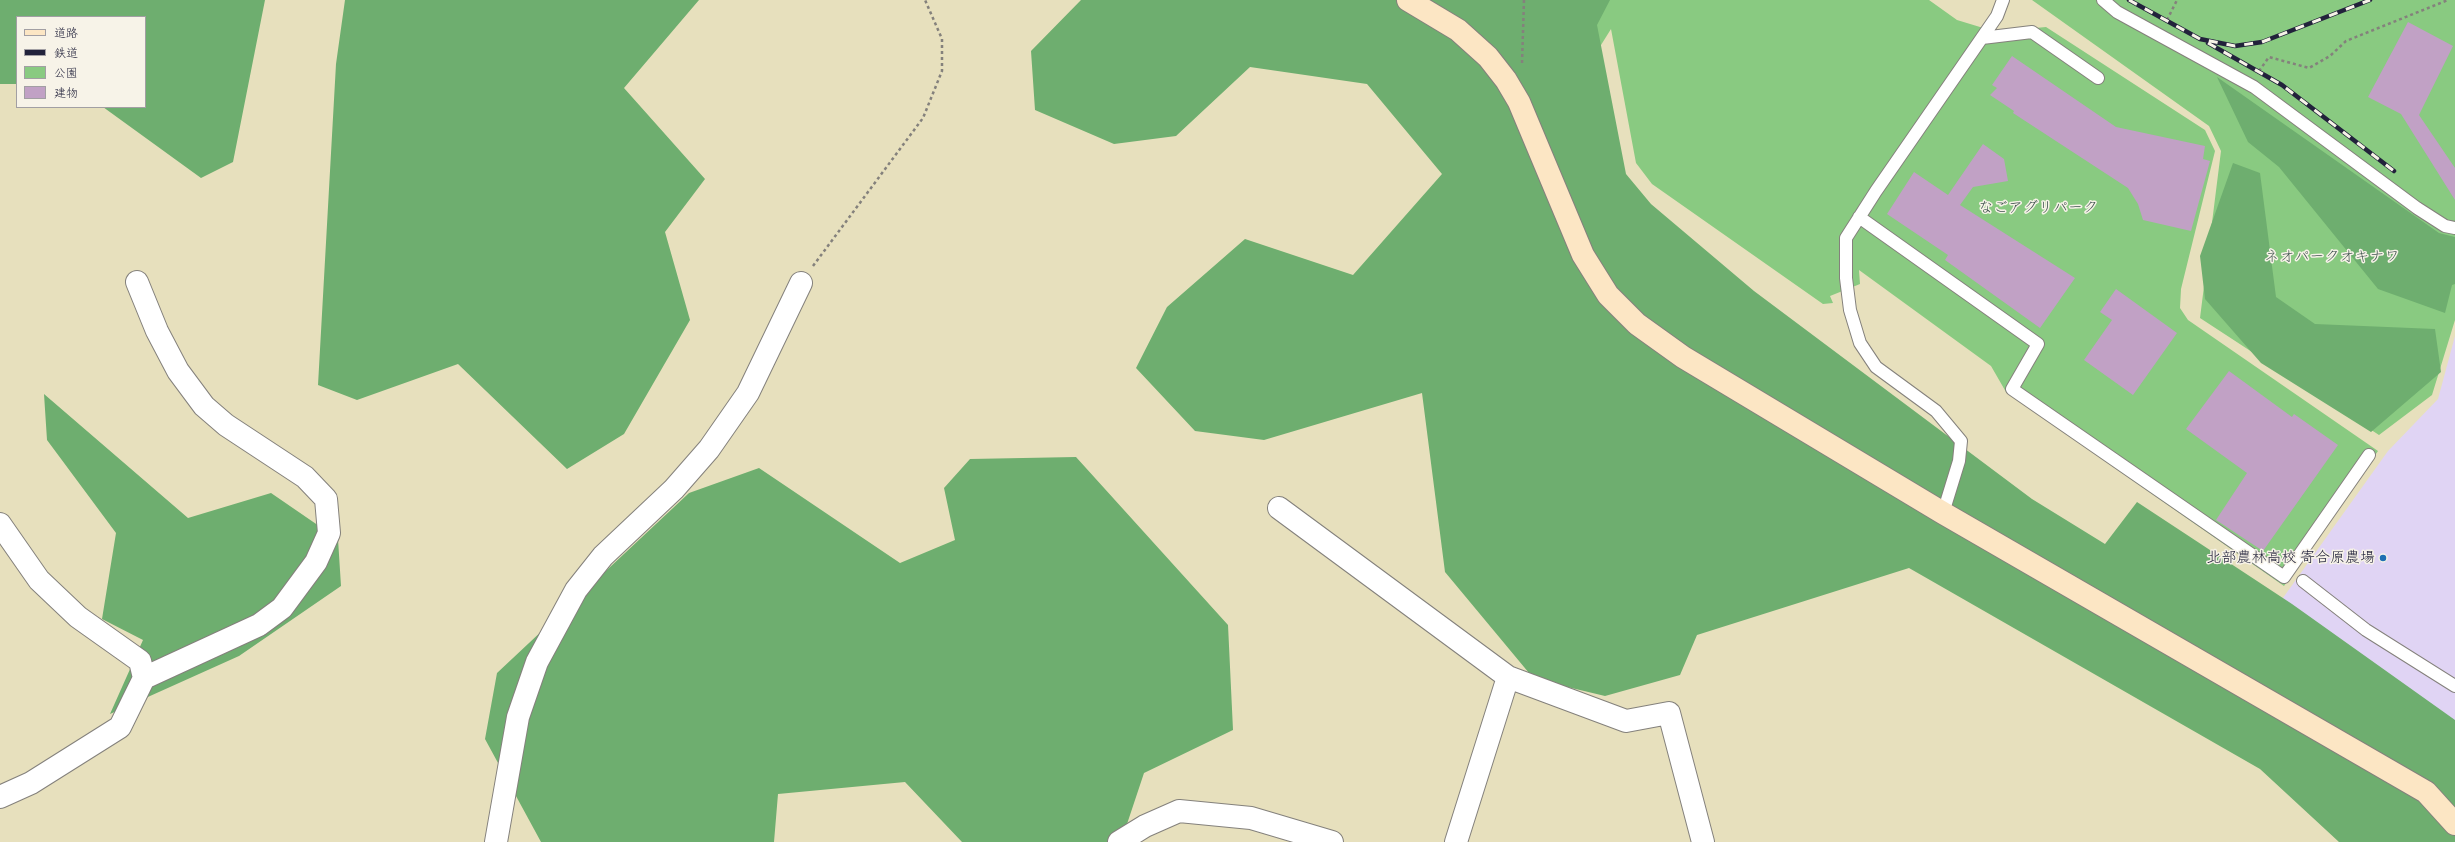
<!DOCTYPE html>
<meta charset="utf-8">
<style>
body{margin:0}
#map{position:relative;width:2455px;height:842px;overflow:hidden;background:#e7e0bd;font-family:"Patrick Hand","Klee One",sans-serif}
canvas{display:block}
.legend{position:absolute;left:16px;top:16px;width:130px;height:92px;box-sizing:border-box;background:#f7f3e8;border:1px solid #a29fa3;margin:0;padding:5px 7px;list-style:none;font-size:12px;color:#22223b}
.legend li{display:flex;align-items:center;gap:8px;height:20px}
.legend b{width:20px;border:1px solid #a29fa3}
</style>
<div id="map">
<canvas width="2455" height="842"></canvas>
<ul class="legend">
<li><b style="height:5px;background:#fce6c4"></b>道路</li>
<li><b style="height:5px;background:#22223b"></b>鉄道</li>
<li><b style="height:11px;background:#89ca81"></b>公園</li>
<li><b style="height:11px;background:#c1a1c5"></b>建物</li>
</ul>
</div>
<script>
const context = document.querySelector('canvas').getContext('2d');
context.lineJoin = 'round';
function fillPath(path, color) { context.fillStyle = color; context.fill(path, 'evenodd'); }
const toPath = rows => new Path2D(rows.map(r => 'M' + r).join(''));
function strokePath(path, color, width, dash) { context.strokeStyle = color; context.lineWidth = width; context.lineCap = dash ? 'butt' : 'round'; context.setLineDash(dash || []); context.stroke(path); }
function label(font, color, halo, rows, align = 'center') {
  context.font = font + ' "Patrick Hand","Klee One",sans-serif'; context.lineWidth = 3; context.setLineDash([]); context.textBaseline = 'middle'; context.strokeStyle = halo; context.fillStyle = color; for (const [text, x, y, turn = 0] of rows) {
    context.save(); context.translate(x, y); context.rotate((+turn || 0) * Math.PI / 180); context.textAlign = isNaN(turn) ? turn : align; if (halo) context.strokeText(text, 0, 0); context.fillText(text, 0, 0); context.restore();
  }
}
fillPath(toPath([
 [2455,336,2455,782,2235,665,2388,451,2438,399]
]), '#e0d4f4');
fillPath(toPath([
 [1442,0,1929,0,1957,20,1980,27,2004,31,2046,27,2205,130,2215,151,2181,289,2180,308,2188,320,2378,451,2284,586,2006,392,1991,366,1859,270,1860,284,1830,296,1833,303,1823,304,1652,184,1636,163,1611,29,1596,53],
 [2032,0,2455,0,2455,320,2432,395,2379,435,2200,318,2221,151,2209,126]
]), '#89ca81');
fillPath(toPath([
 [0,0,265,0,233,162,201,178,103,107,145,107,145,17,17,17,17,84,0,84],
 [345,0,699,0,624,88,705,179,665,232,690,320,624,434,567,469,458,364,357,400,318,385,336,64],
 [1081,0,1610,0,1597,25,1626,174,1651,204,1754,291,2032,499,2105,544,2137,502,2292,604,2455,720,2455,842,2339,842,2260,769,1909,568,1697,635,1680,675,1605,696,1534,679,1445,572,1422,393,1264,440,1195,431,1136,368,1167,307,1245,239,1353,275,1442,174,1367,84,1250,67,1176,136,1114,144,1035,110,1031,51],
 [2217,77,2439,233,2455,237,2455,284,2452,285,2445,313,2378,289,2279,167,2248,142],
 [2233,163,2260,173,2276,297,2315,324,2435,329,2441,372,2371,432,2261,363,2205,299,2200,256],
 [44,394,188,518,271,493,338,539,341,586,239,656,110,714,143,640,102,619,116,533,47,440],
 [1076,457,1228,625,1233,730,1144,773,1121,842,962,842,905,782,778,794,774,842,541,842,485,739,497,673,689,493,759,468,900,563,955,540,944,488,970,459]
]), '#6eae6f');
fillPath(toPath([
 [2408,22,2453,46,2419,115,2455,168,2455,200,2401,114,2368,97],
 [2012,56,2116,127,2205,146,2203,159,2210,161,2191,231,2143,220,2138,204,2128,188,2013,113,2014,111,1990,95,1997,88,1992,85],
 [1983,144,2004,159,2008,181,1973,187,1960,205,2075,278,2040,328,1945,260,1948,255,1887,214,1914,172,1948,195],
 [2116,289,2177,333,2133,395,2084,360,2112,320,2100,312],
 [2229,371,2292,417,2294,414,2338,445,2263,551,2216,520,2247,473,2186,429]
]), '#c1a1c5');
const lane = toPath([
 [2103,0,2117,12,2254,87,2417,208,2445,226,2455,228],
 [1982,38,2032,32,2098,78],
 [1859,217,2038,344,2012,389,2284,577,2369,455],
 [1943,513,1959,461,1961,441,1936,411,1876,367,1860,343,1850,310,1846,278,1846,238,1876,191,1997,16,2003,0],
 [2303,581,2366,630,2455,686]
]);
const street = toPath([
 [137,282,157,331,178,371,204,406,226,425,305,477,326,499,329,533,316,562,282,608,259,625,144,678],
 [1279,508,1508,677,1626,721,1669,713,1703,842],
 [0,524,39,580,78,617,140,661,144,678,120,727,31,783,0,797],
 [496,842,518,717,537,662,576,590,603,556,674,489,709,449,748,393,801,283],
 [1119,842,1145,826,1179,811,1251,818,1332,842],
 [1456,842,1508,677]
]);
const secondary = toPath([
 [1408,0,1458,30,1488,57,1506,80,1519,102,1583,255,1608,295,1637,324,1683,357,1943,513,2426,792,2455,824]
]);
strokePath(lane, '#84817c', 14);
strokePath(street, '#84817c', 24);
strokePath(secondary, '#84817c', 24);
strokePath(toPath([
 [2167,20,2177,0],
 [1522,63,1524,0],
 [2259,71,2269,57,2309,68,2330,56,2346,41,2448,0],
 [813,266,923,118,942,71,942,39,925,0]
]), '#84817c', 2.5, [3, 3]);
strokePath(lane, '#fff', 12);
strokePath(street, '#fff', 22);
strokePath(secondary, '#fce6c4', 22);
const rail = toPath([
 [2129,0,2200,39,2235,46,2262,42,2370,0],
 [2208,43,2282,85,2394,171]
]);
strokePath(rail, '#22223b', 4.5);
strokePath(rail, '#f7f3e8', 3, [9]);
for (const [x, y, r, color] of [
 [2383,558,4,"#1f6fb2"]
]) { const dot = new Path2D(); dot.arc(x, y, r, 0, 2 * Math.PI); context.fillStyle = color; context.fill(dot); strokePath(dot, '#f7f3e8', 1.5); }
label('15px', '#415450', '#f7f3e8', [
 ["なごアグリパーク",2038,208],
 ["ネオパークオキナワ",2332,257]
]);
label('15px', '#22223b', '#f7f3e8', [
 ["北部農林高校 寄合原農場",2375,558]
], 'right');
</script>
